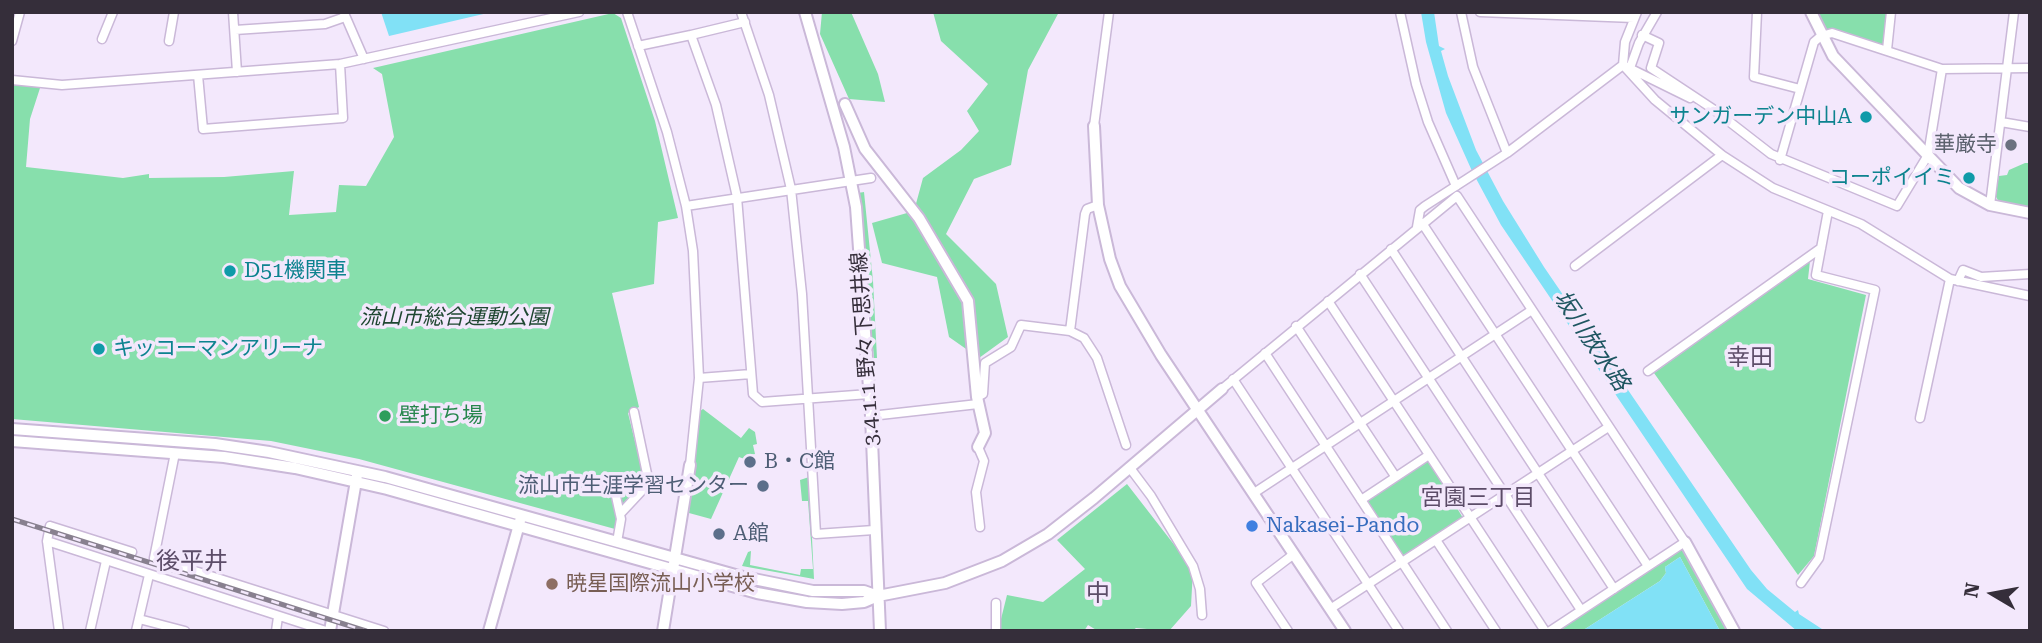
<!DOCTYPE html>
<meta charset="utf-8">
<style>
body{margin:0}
#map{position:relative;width:2042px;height:643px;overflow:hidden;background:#f3e8fc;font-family:"Roboto Serif",serif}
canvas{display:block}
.frame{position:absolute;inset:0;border:14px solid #352e3a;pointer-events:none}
.north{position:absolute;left:1958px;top:559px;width:70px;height:70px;-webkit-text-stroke:5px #f3e8fc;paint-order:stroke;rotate:280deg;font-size:19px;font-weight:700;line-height:28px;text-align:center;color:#352e3a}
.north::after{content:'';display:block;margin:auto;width:24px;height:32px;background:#352e3a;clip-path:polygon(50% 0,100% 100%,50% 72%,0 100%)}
</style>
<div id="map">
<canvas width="2042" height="643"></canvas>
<div class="frame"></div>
<div class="north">N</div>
</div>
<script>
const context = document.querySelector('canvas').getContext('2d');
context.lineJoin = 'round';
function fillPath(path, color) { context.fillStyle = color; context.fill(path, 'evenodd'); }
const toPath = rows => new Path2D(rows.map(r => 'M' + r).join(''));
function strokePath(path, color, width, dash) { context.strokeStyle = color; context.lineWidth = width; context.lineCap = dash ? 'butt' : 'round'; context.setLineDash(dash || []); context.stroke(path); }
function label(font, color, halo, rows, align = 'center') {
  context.font = font + ' "Roboto Serif","Noto Sans JP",serif'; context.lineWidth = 7; context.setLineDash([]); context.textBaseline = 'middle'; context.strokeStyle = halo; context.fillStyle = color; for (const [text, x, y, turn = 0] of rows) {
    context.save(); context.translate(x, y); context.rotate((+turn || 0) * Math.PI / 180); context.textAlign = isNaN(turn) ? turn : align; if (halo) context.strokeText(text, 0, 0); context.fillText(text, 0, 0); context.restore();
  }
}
fillPath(toPath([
 [822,12,851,12,878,74,885,102,849,99,820,34],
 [933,12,1059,12,1028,70,1011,165,974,179,946,234,996,284,1008,337,979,358,949,337,937,277,882,263,872,223,914,211,923,178,961,150,979,131,967,111,988,84,941,41],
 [1815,12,1889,12,1885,48,1819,28],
 [613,13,621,18,655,121,678,218,658,222,654,284,612,293,639,407,628,413,645,482,625,506,620,506,615,529,359,459,271,441,12,419,12,83,41,85,30,119,26,167,123,178,149,174,149,178,224,177,294,171,289,215,336,212,339,185,366,186,394,137,382,74,373,68],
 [2025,163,2030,163,2030,208,1999,202,1995,195,1999,176,2007,175,2009,170],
 [864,192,873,281,877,358,874,358,858,193],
 [1810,261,1808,279,1866,295,1814,556,1798,575,1654,373],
 [703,409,741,438,749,428,755,432,757,444,753,445,755,454,750,455,747,460,739,457,711,519,689,513,700,411],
 [1426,461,1429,462,1463,518,1406,556,1402,555,1367,503,1368,499],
 [809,477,814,579,742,566,748,552,751,551,750,565,800,575,801,569,813,569,808,501,802,501,800,480],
 [1127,484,1193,569,1191,606,1169,631,1136,628,1132,631,1098,631,1088,625,1084,631,998,631,1007,595,1043,602,1085,569,1057,540],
 [1680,549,1684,550,1729,631,1720,631,1680,557,1665,567,1666,573,1660,581,1582,631,1556,631]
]), '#87dfac');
fillPath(toPath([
 [381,12,492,12,389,36],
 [1421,12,1434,12,1439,46,1445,49,1441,51,1448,76,1476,150,1503,201,1544,267,1751,570,1767,589,1795,612,1798,610,1799,614,1825,631,1797,631,1747,589,1501,225,1472,171,1446,113,1426,42],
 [1680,557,1720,631,1582,631,1660,581,1666,573,1665,567]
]), '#81e1f6');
const minor = toPath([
 [233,12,237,72],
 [627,12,667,132,686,206,693,251,699,378,690,465],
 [741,12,769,95,791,189,802,294,816,534,874,530],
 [1400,12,1416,84,1428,122,1456,186],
 [1461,12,1473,67,1507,153],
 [1480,12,1634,18],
 [1637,12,1625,42,1623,65,1655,100,1722,155,1773,188,1861,224,1950,279,2030,296],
 [1757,12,1754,77,1800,89],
 [344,13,364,59],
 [235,30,325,24,345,17],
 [691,35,745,22],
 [1642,35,1659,43,1651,68,1713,109,1771,154,1897,206,1928,155,1942,69],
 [102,39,113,12],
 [12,41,20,12],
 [169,41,174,12],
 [638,46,691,35,716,105,737,197,753,394,762,402,869,394],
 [1887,50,1891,12],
 [1627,67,1690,98],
 [1630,68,1639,43,1657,12],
 [198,75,203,129,343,118,340,64],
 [12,80,62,85,340,64,579,12],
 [2001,122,2030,127],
 [1094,126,1109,12],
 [1780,160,1814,42,1821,36,1832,33,1942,69,2030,68],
 [1990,205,2014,12],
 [686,206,871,178],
 [1422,223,1648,566],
 [1417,227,1420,210,1425,206,1507,153,1623,65],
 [1391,249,1614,589],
 [1575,266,1722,155],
 [1360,274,1581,610],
 [1958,281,1963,270,1981,277,2030,274],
 [1328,301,1545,631],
 [1296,326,1395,476],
 [1070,331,1085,214,1087,209,1098,205],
 [1265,353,1447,631],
 [1648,371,1821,248],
 [699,378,751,374],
 [1233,379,1399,631],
 [1222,389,1457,196,1685,542,1550,631],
 [977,397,983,394,985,363,1011,347,1021,325,1070,331,1084,338,1097,358,1126,445],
 [634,412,650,488],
 [871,416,978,404],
 [1920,418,1950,279],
 [978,447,984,461,976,492,980,527],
 [175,453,154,558,384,631],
 [1130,468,1151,496,1193,566,1200,589,1202,615],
 [615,492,621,519,617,542],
 [1254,493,1532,310],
 [1361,500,1429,455],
 [620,514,649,483],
 [1436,540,1496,631],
 [47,541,326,631],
 [1801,583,1819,558,1875,290,1816,275,1828,211],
 [1330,609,1607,428],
 [139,619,185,631],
 [59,631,47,541,50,526,132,552],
 [90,631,106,561],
 [136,631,149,575],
 [276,631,278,617],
 [996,631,996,603],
 [1288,631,1256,583,1294,554]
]);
const tertiary = toPath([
 [805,12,844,147,856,207,871,416,880,631],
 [1811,12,1833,56,1959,188,1990,205,2030,213],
 [845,104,865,149,919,218,968,301,977,397,985,433,978,447],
 [1094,126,1098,205,1110,259,1120,286,1161,355,1345,631],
 [12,429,215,444,269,452,385,477,739,576,813,591,864,591,878,596],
 [12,441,224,457,295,468,387,489,757,593,807,602,842,604,864,602,878,596,945,583,1002,561,1048,534,1094,498,1222,389],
 [1685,542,1734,631],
 [330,631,357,475],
 [489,631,520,521],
 [663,631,690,465]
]);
strokePath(minor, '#cab8d8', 11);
strokePath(tertiary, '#cab8d8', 14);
strokePath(minor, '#fff', 8);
strokePath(tertiary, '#fff', 10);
const rail = toPath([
 [12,519,366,631]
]);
strokePath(rail, '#88808f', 5);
strokePath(rail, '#f3e8fc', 2.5, [8]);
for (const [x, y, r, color] of [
 [1866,117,7,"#0f9aa8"],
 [2011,145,7,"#6b7280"],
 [1969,178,7,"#0f9aa8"],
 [230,271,7,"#0f9aa8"],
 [99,349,7,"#0f9aa8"],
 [385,416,7,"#2e9e5b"],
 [750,462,7,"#5c6f8a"],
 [763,486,7,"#5c6f8a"],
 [1252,526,7,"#3f7fe0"],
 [719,534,7,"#5c6f8a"],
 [552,584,7,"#8d6e63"]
]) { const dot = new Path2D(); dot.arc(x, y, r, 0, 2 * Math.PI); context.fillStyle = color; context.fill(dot); strokePath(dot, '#f3e8fc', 2.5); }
label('21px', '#0d838f', '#f3e8fc', [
 ["サンガーデン中山A",1852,117],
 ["コーポイイミ",1955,178],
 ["D51機関車",244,271,"left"],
 ["キッコーマンアリーナ",113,349,"left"]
], 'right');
label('21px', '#5b616d', '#f3e8fc', [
 ["華厳寺",1997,145]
], 'right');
label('italic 21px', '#1f4731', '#f3e8fc', [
 ["流山市総合運動公園",454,318]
]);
label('21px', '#352e3a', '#f3e8fc', [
 ["3.4.1.1 野々下思井線",866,349,-94]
]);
label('21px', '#27864d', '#f3e8fc', [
 ["壁打ち場",399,416]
], 'left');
label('21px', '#4e5e75', '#f3e8fc', [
 ["B・C館",764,462],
 ["流山市生涯学習センター",749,486,"right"],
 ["A館",733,534]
], 'left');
label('21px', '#366cbe', '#f3e8fc', [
 ["Nakasei-Pando",1266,526]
], 'left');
label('21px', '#785e54', '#f3e8fc', [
 ["暁星国際流山小学校",566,584]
], 'left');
label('italic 23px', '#1e5661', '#f3e8fc', [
 ["坂川放水路",1591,341,56]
]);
label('23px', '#5c4c68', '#f3e8fc', [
 ["幸田",1750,358],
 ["宮園三丁目",1478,498]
]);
label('24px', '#5c4c68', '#f3e8fc', [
 ["後平井",192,562],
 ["中",1098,594]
]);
</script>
